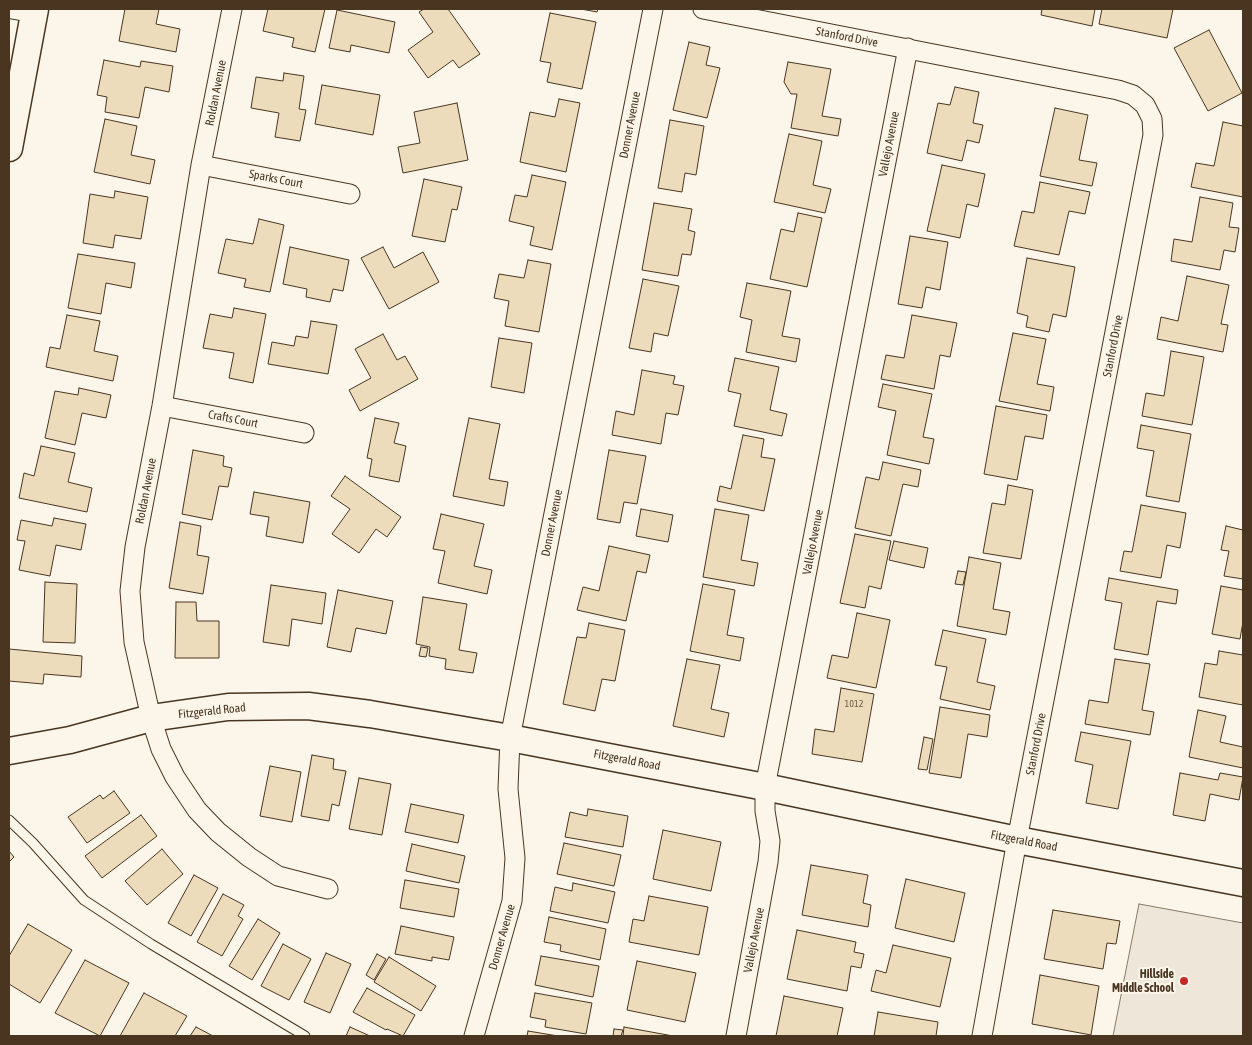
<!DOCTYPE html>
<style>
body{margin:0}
#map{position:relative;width:1252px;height:1045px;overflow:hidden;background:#fbf6e9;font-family:"Asap Condensed",sans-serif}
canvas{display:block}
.frame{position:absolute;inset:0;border:10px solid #4a3520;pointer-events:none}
</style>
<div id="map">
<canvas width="1252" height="1045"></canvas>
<div class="frame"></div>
</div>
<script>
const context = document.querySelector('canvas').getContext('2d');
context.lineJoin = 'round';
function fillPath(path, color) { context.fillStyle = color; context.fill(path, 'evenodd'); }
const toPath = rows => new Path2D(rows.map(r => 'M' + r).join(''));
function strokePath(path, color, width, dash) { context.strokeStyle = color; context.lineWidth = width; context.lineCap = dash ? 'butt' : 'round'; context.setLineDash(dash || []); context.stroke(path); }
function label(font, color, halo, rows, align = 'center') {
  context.font = font + ' "Asap Condensed",sans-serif'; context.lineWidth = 4; context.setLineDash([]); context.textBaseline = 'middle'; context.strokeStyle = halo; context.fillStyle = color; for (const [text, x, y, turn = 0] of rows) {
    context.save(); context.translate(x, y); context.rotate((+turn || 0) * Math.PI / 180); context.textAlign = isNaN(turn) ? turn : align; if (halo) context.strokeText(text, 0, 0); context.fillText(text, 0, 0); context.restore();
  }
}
const green = toPath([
 [1139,904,1243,923,1243,1036,1113,1036,1139,904]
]);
fillPath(green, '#ede6d9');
strokePath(green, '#887966', 1);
const building = toPath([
 [125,9,159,9,156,24,180,29,176,52,119,41,125,9],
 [268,9,325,9,315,52,292,47,294,38,263,31,268,9],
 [424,9,448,9,480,54,459,68,453,60,428,78,408,50,433,32,419,12,424,9],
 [581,9,598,9,597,12,581,9],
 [1042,9,1095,9,1092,26,1041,15,1042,9],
 [1102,9,1173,9,1167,38,1099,24,1102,9],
 [337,10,395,22,389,53,351,45,350,52,329,48,337,10],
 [550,13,596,22,582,89,547,82,551,63,540,61,550,13],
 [1209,30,1242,93,1208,111,1174,48,1209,30],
 [689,42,710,47,706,65,720,68,707,118,673,110,689,42],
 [104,60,140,67,141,61,173,66,169,92,145,87,139,118,105,112,107,97,97,95,104,60],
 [788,62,831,69,822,116,841,119,838,136,791,128,797,94,791,94,784,82,788,62],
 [284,73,304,76,299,109,306,110,300,141,275,137,279,113,251,108,256,77,283,81,284,73],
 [322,85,380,95,373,135,315,124,322,85],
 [955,87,979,92,973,123,983,125,979,143,967,140,962,161,927,153,938,103,950,105,955,87],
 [559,99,580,103,566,172,520,162,530,112,555,117,559,99],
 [457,103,468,160,403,173,398,147,420,143,414,112,457,103],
 [1055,108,1088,115,1079,160,1097,163,1092,186,1040,176,1055,108],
 [105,119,137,126,131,155,155,160,150,184,94,172,105,119],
 [670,120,704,126,696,175,685,173,682,192,658,188,670,120],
 [1223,122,1243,126,1243,197,1191,187,1196,163,1214,166,1223,122],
 [789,134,822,141,813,185,831,189,825,213,774,202,789,134],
 [942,165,985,174,978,207,967,204,960,238,927,231,942,165],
 [532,175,566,182,552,250,530,245,534,227,509,221,515,195,527,197,532,175],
 [424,179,462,187,457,210,452,209,445,242,412,236,424,179],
 [1040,182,1090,192,1085,214,1069,211,1059,255,1014,246,1022,211,1034,213,1040,182],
 [115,191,148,197,141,239,115,235,113,248,83,243,90,194,114,198,115,191],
 [1200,197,1233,203,1229,227,1239,228,1235,252,1224,250,1220,270,1171,261,1174,239,1192,242,1200,197],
 [654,203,692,209,688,230,695,232,691,255,682,254,678,276,642,270,654,203],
 [798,213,822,218,807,287,770,279,781,229,794,232,798,213],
 [259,219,284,225,270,292,244,287,246,279,218,273,226,239,253,244,259,219],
 [910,236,948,242,940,290,926,287,922,308,898,304,910,236],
 [290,247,349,260,343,291,333,289,330,302,306,297,307,289,283,284,290,247],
 [383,247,394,268,423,252,439,282,389,309,361,258,383,247],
 [78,254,135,263,131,288,106,283,101,314,68,308,78,254],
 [1027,258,1075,267,1066,317,1053,314,1049,332,1026,327,1028,316,1017,313,1027,258],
 [528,260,551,264,539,332,505,326,509,301,494,298,499,274,524,278,528,260],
 [1187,276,1229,285,1221,324,1228,325,1223,352,1157,339,1161,317,1178,321,1187,276],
 [643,279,679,286,668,336,654,333,651,352,629,348,643,279],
 [747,283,791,291,782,336,800,339,796,362,746,352,752,320,740,317,747,283],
 [234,308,266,314,253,383,229,378,234,353,203,348,210,314,232,318,234,308],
 [67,315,100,321,94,351,118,356,113,381,46,367,50,347,60,349,67,315],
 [912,315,957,323,950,357,940,355,934,389,881,379,886,355,904,358,912,315],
 [311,321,337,325,328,374,268,364,272,342,294,346,296,336,308,338,311,321],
 [1013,333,1046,339,1037,384,1054,387,1050,411,999,401,1013,333],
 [383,334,397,360,405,356,418,379,360,411,349,390,371,378,355,349,383,334],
 [499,338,532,343,524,393,491,387,499,338],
 [1171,351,1204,357,1192,425,1142,416,1146,393,1164,396,1171,351],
 [735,358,779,367,770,410,787,414,782,436,734,426,741,394,728,391,735,358],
 [642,370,675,376,673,384,684,386,678,415,666,413,661,444,612,435,616,411,634,415,642,370],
 [883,384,932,394,923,437,934,439,929,464,887,455,896,411,878,407,883,384],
 [79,388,111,395,106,418,82,413,75,445,45,438,55,391,78,395,79,388],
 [996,406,1047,415,1043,439,1025,436,1017,480,984,474,996,406],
 [375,418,399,423,394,443,406,446,399,482,369,476,372,459,367,458,375,418],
 [469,418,500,424,489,479,508,482,504,506,453,496,469,418],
 [1141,425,1191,434,1179,502,1146,496,1154,451,1137,448,1141,425],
 [743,435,764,439,761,457,775,459,764,511,717,501,720,486,731,489,743,435],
 [41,446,75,453,68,482,92,488,87,512,19,498,24,473,34,476,41,446],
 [193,450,224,456,223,466,232,468,228,487,219,486,212,520,182,514,193,450],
 [609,450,646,456,637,504,624,502,620,523,597,519,609,450],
 [883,462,921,470,918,487,903,484,891,536,855,528,866,477,879,480,883,462],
 [345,476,401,517,387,537,376,529,359,553,332,534,350,509,331,496,345,476],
 [1008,485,1033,490,1021,559,983,553,992,503,1005,505,1008,485],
 [254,492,310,502,303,543,266,536,269,517,250,514,254,492],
 [1141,505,1186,513,1180,548,1167,545,1161,578,1120,571,1124,551,1132,552,1141,505],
 [641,509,673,515,668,542,636,536,641,509],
 [715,509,749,515,741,560,758,563,754,586,703,577,715,509],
 [441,514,484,524,474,566,492,570,487,594,438,583,445,551,433,549,441,514],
 [54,518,86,524,81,550,56,545,50,576,19,570,25,541,17,540,21,520,52,526,54,518],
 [180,522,201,526,197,555,209,557,203,594,169,588,180,522],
 [1226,526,1243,530,1243,579,1224,576,1229,551,1221,550,1226,526],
 [855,534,891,541,881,589,869,586,865,608,840,603,855,534],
 [894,541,928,548,924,568,889,560,894,541],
 [609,546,650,555,646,573,637,571,626,621,577,610,583,587,599,591,609,546],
 [969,557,1001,563,993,609,1010,612,1006,635,957,626,969,557],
 [958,571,966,572,963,585,955,584,958,571],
 [1109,578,1178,590,1176,604,1157,601,1148,655,1114,649,1122,603,1105,600,1109,578],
 [45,582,77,584,75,643,43,642,45,582],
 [703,584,735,590,727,635,744,638,740,661,690,651,703,584],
 [271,585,326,593,322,624,292,619,289,646,263,642,271,585],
 [1221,586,1243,590,1243,622,1240,639,1212,634,1221,586],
 [338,590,393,601,386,634,356,628,351,652,327,647,338,590],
 [423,597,467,604,459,650,477,653,473,673,445,669,446,659,429,656,430,647,416,644,423,597],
 [176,602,196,602,197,621,219,621,219,658,175,658,176,602],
 [857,613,890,620,876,688,827,678,832,655,848,658,857,613],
 [589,623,625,630,615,681,602,679,595,711,563,704,577,637,586,638,589,623],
 [943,630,986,639,977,682,995,686,990,710,940,699,947,667,935,665,943,630],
 [421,647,428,648,426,657,419,656,421,647],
 [9,649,82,656,81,677,44,674,43,684,9,681,9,649],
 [1219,651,1243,655,1243,705,1199,697,1205,663,1217,665,1219,651],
 [687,659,720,665,711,709,729,713,724,737,673,726,687,659],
 [1115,659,1150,664,1142,710,1154,712,1150,735,1085,724,1089,700,1108,703,1115,659],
 [841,688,874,694,862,762,812,754,815,729,834,732,841,688],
 [940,707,990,715,987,737,968,734,961,778,929,773,940,707],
 [1198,710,1226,716,1220,742,1243,747,1243,768,1189,757,1198,710],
 [1081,732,1131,741,1118,809,1086,803,1093,765,1075,761,1081,732],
 [924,737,933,739,927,770,918,769,924,737],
 [312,755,334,759,333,769,346,771,339,806,332,804,329,821,301,816,312,755],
 [270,766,301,772,292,822,260,816,270,766],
 [1180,773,1218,780,1220,773,1243,777,1239,800,1210,794,1205,821,1173,815,1180,773],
 [359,778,391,784,382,835,349,829,359,778],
 [114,791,130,813,87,843,68,817,100,795,103,799,114,791],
 [411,804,464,815,458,843,405,832,411,804],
 [588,809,628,816,623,847,565,837,570,812,587,816,588,809],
 [141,815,157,836,102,878,85,856,141,815],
 [663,830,721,842,711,891,653,879,663,830],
 [564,843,621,855,614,886,557,874,564,843],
 [412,844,465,856,459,883,406,871,412,844],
 [162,849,183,874,147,905,125,881,162,849],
 [9,851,14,857,9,862,9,851],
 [811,865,868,875,863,903,871,905,868,927,802,915,811,865],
 [194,875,218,888,191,936,168,923,194,875],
 [906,879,965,893,954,942,895,928,906,879],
 [405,880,459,889,454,917,400,908,405,880],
 [573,883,615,892,608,923,550,911,555,887,572,891,573,883],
 [223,894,244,905,238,916,243,919,222,956,197,942,223,894],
 [649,896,708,907,699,955,629,942,633,919,644,921,649,896],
 [1053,910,1120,921,1116,944,1107,943,1103,969,1044,959,1053,910],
 [549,917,606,929,600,960,560,951,561,945,544,942,549,917],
 [258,919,280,933,252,980,229,966,258,919],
 [28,924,72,950,40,1003,9,984,9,956,28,924],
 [401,926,454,937,449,960,432,957,432,961,395,954,401,926],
 [797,930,856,942,854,952,864,954,861,968,851,966,847,991,787,979,797,930],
 [283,944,311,959,289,1000,261,986,283,944],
 [893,945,951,958,940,1007,871,991,876,970,886,973,893,945],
 [326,953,351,964,330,1013,304,1002,326,953],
 [377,954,386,959,374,980,366,975,377,954],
 [541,956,599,966,593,997,535,985,541,956],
 [389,957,436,986,421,1011,374,982,389,957],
 [85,960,129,983,100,1036,55,1013,85,960],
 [637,961,696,973,685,1022,627,1010,637,961],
 [1040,975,1099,986,1091,1035,1032,1024,1040,975],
 [367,988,415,1015,403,1036,387,1029,386,1030,353,1012,367,988],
 [144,993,187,1016,175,1036,120,1036,144,993],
 [535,993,592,1003,586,1034,545,1027,546,1020,530,1017,535,993],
 [784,996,843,1008,837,1036,776,1036,784,996],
 [878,1012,938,1022,936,1036,874,1036,878,1012],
 [196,1027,213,1036,190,1036,196,1027],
 [350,1027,370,1036,346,1036,350,1027],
 [624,1027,673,1036,623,1036,624,1027],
 [614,1029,623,1030,621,1036,613,1036,614,1029],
 [528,1031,558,1036,527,1036,528,1031]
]);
fillPath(building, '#ecdcbc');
strokePath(building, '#4a3520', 1);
const service = toPath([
 [9,820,33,843,84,900,151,944,305,1036]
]);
const minor = toPath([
 [12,9,34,13],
 [232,9,201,165,162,406,135,547,130,591,134,642,151,718,161,749,175,777,197,810,218,832,249,857,278,876,328,889],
 [703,9,1118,90,1133,95,1145,105,1152,119,1153,135,1017,840,982,1036],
 [201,165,350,194],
 [162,406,304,433],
 [474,1036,512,901,515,858,508,789,510,738,653,9],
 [736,1036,768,862,770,841,765,811,765,787,908,48]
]);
const secondary = toPath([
 [9,148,35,9],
 [9,751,70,740,151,718,228,707,308,706,370,714,510,738,765,787,1017,840,1243,883]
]);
strokePath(service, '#4a3520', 11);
strokePath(minor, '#4a3520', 21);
strokePath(secondary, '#4a3520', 29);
strokePath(service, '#fbf6e9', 9);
strokePath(minor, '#fbf6e9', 19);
strokePath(secondary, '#fbf6e9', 26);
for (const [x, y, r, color] of [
 [1184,981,5,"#c62828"]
]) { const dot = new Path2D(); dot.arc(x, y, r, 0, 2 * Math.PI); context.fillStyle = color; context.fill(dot); strokePath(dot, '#fbf6e9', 2); }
label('10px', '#725f47', null, [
 ["1012",854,704]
]);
label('12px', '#4a3520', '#fbf6e9', [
 ["Stanford Drive",847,37,11],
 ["Roldan Avenue",216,93,-79],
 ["Donner Avenue",630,125,-79],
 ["Vallejo Avenue",889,144,-79],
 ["Sparks Court",276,179,11],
 ["Stanford Drive",1113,346,-79],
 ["Crafts Court",233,419,11],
 ["Roldan Avenue",146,491,-79],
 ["Donner Avenue",552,523,-79],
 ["Vallejo Avenue",813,542,-79],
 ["Fitzgerald Road",212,711,-6],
 ["Stanford Drive",1036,744,-79],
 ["Fitzgerald Road",627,760,11],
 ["Fitzgerald Road",1024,841,11],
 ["Donner Avenue",502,937,-74],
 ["Vallejo Avenue",754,940,-79]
]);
label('bold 12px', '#4a3520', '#fbf6e9', [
 ["Hillside",1174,974],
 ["Middle School",1174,988]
], 'right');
</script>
